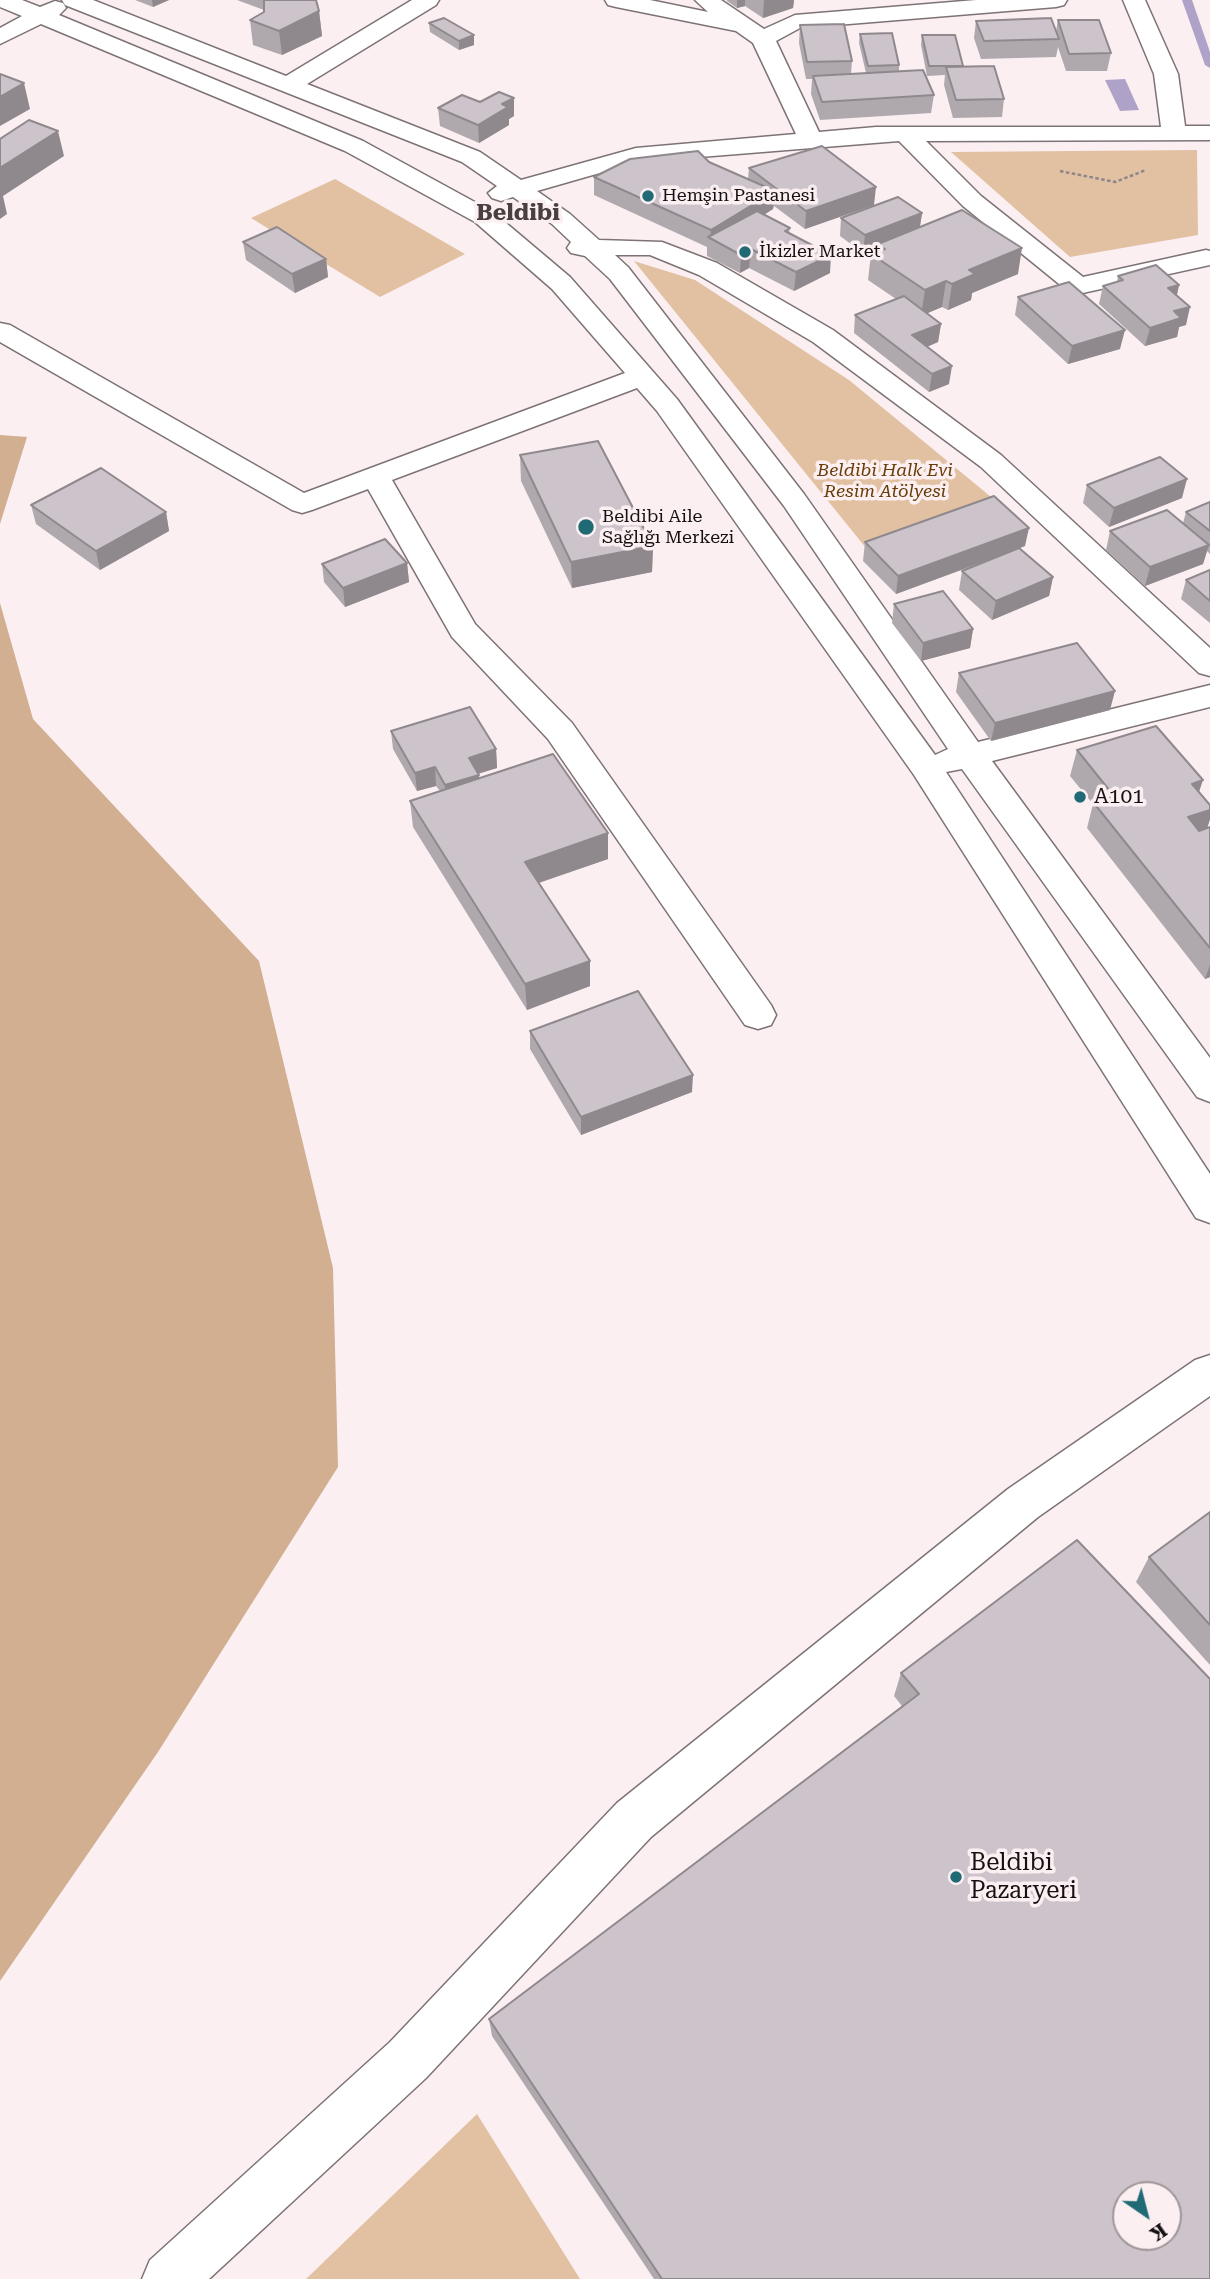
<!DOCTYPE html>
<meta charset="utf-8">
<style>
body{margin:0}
#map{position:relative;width:1210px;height:2279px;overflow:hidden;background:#fbeff2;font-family:"Roboto Serif",serif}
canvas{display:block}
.north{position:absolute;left:1112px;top:2181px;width:70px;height:70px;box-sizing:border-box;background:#fbeff2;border:2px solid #9f9698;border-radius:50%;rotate:145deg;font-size:19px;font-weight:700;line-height:28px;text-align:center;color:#151112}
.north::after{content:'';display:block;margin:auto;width:24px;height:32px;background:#206a75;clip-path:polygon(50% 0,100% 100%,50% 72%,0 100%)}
</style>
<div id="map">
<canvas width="1210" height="2279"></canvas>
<div class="north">K</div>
</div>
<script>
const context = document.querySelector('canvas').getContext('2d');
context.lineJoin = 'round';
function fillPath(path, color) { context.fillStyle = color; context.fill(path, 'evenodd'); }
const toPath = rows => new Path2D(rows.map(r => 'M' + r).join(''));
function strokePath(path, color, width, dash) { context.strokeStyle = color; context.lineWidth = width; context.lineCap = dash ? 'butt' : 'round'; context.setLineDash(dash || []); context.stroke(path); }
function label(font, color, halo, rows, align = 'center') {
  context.font = font + ' "Roboto Serif",serif'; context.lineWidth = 7; context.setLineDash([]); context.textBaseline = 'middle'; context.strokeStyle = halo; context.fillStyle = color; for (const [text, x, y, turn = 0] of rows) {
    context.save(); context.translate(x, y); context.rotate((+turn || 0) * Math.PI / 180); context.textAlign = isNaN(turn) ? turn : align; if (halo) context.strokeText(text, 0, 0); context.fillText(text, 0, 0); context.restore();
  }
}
fillPath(toPath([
 [1197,150,1198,235,1070,257,951,152],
 [335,179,465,254,380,297,251,218],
 [634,261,695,280,849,380,996,501,866,548],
 [477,2114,580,2279,306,2279]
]), '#e2c1a3');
fillPath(toPath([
 [0,435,27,437,0,524],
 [0,603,33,719,259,961,333,1268,338,1467,158,1752,0,1981]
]), '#d1af90');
fillPath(toPath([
 [1125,79,1139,110,1120,111,1105,80]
]), '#afa2c9');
fillPath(toPath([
 [1182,0,1192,0,1210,52,1210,68,1205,65,1182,0]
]), '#afa2c9');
const minor = toPath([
 [0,0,22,0,40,7,55,1,63,3,66,8,59,15,363,141,493,212,570,277,677,399,935,755,948,749,784,506,610,279,585,256,571,253,567,248,571,242,552,224,513,197,501,201,492,198,488,193,497,186,462,162,65,5,62,0,93,0,286,76,412,0,439,0,436,5,307,84,480,152,521,180,636,148,796,134,753,43,736,31,616,7,608,5,605,0,650,0,708,12,695,0,721,0,764,29,795,15,976,0,1067,0,1064,5,1056,7,800,28,776,41,819,132,876,127,1161,127,1154,74,1123,0,1145,0,1178,74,1185,126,1210,126,1210,140,926,141,981,196,1083,277,1206,250,1210,251,1210,265,1078,294,1069,292,963,206,899,141,638,162,537,191,570,214,599,240,662,242,717,263,833,330,1001,455,1210,648,1210,676,1199,673,981,467,813,342,699,275,650,255,615,255,628,267,804,494,978,742,1210,685,1210,707,992,761,1210,1058,1210,1102,1197,1097,962,769,946,772,1210,1174,1210,1223,1196,1218,914,775,657,411,637,388,392,480,475,624,572,723,771,1005,776,1015,771,1025,758,1029,745,1025,548,739,452,637,368,489,312,510,302,513,292,510,0,342,0,323,10,325,304,493,625,373,552,289,475,222,345,151,41,24,0,44,0,28,22,16,0,7,0,0],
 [1210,1355,1210,1396,1038,1517,651,1837,426,2078,209,2279,142,2279,150,2260,390,2042,617,1803,1008,1489,1195,1360,1210,1355]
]);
strokePath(minor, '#7d7375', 3);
strokePath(toPath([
 [1060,171,1115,182,1146,170]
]), '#8d8587', 2.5, [3.5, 2.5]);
fillPath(minor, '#fff');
fillPath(toPath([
 [135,0,169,0,153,7],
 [237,0,316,0,319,11,322,36,282,55,253,45,250,20,264,12,264,10],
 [727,0,794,0,793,8,763,18,745,6,737,8,727,1],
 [1058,20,1111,53,1107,71,1066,71,1058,47,1056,57,981,59,974,38,976,21,1056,31],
 [429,23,474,35,474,45,459,50,430,32],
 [800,25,852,61,851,74,866,73,859,43,860,34,899,65,899,71,934,95,931,113,820,120,811,94,812,79,806,79,799,43],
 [922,35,955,35,963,67,1004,99,1002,117,953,118,944,85,945,75,927,76,921,45],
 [514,98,514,116,509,119,509,125,479,143,440,126,438,108],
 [709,162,748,179,749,168,874,205,805,229,774,206,773,209,764,215,790,228,789,233,830,273,794,291,749,268,740,273,707,256,707,247,594,195,594,177],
 [922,213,920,227,1018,274,972,293,971,300,948,310,942,307,927,313,941,324,938,342,927,347,949,384,929,392,854,333,855,315,896,299,868,280,871,254,877,252,877,248,863,253,840,236,841,218],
 [243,242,326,259,328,277,295,293,246,260],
 [1118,276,1179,285,1177,295,1186,325,1179,327,1177,337,1145,346,1099,304,1103,286,1117,282],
 [1018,297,1120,349,1068,364,1015,315],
 [520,455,653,546,652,572,572,588,521,481],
 [1087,485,1182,498,1109,527,1083,503],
 [1210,502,1210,554,1207,551,1203,564,1145,586,1106,550,1110,531,1183,523,1186,512],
 [31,505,166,512,169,531,100,570,36,524],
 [865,542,1025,546,1020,548,1053,577,1049,596,992,620,959,590,962,571,1008,553,896,594,863,561],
 [407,563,409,582,345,607,324,582,322,564],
 [1210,570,1210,623,1181,599,1186,580],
 [894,604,973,629,970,648,921,661,892,623],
 [959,673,1110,710,991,741,956,692],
 [391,731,496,749,497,768,478,774,479,778,608,859,539,883,590,986,527,1010,413,827,410,801,440,791,436,786,417,791,393,749],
 [1077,750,1199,792,1210,805,1210,819,1207,828,1210,827,1210,977,1205,979,1087,828,1093,804,1070,776],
 [530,1031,692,1092,581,1135,530,1049],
 [1210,1512,1210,1665,1136,1582,1149,1557],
 [901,1673,1210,1679,1210,2279,654,2279,492,2036,489,2019,902,1706,894,1696]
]), '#afa9ae');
fillPath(toPath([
 [152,0,169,0,153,7],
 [737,0,745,0,745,6,737,8],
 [764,0,794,0,793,8,763,18],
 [319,11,322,36,282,55,279,31],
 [474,35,474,45,459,50,459,41],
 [24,83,30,109,0,126,0,97],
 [514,98,514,116,509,119,509,125,479,143,478,125,502,104],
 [58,131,64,156,3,196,7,214,0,219,0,168],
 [876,187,874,205,805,229,806,211],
 [775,191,773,209,718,243,710,239,711,230],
 [922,213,919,232,878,244,877,248,863,253,865,235],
 [1022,248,1018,274,972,293,971,300,948,310,952,284,969,270],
 [751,249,749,268,740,273,741,255],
 [831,255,830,273,794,291,796,272],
 [326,259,328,277,295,293,292,274],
 [946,281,942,307,921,316,925,290],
 [1179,285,1175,303,1168,288],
 [1190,307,1186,325,1179,327,1177,337,1145,346,1150,328,1174,311],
 [941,324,938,342,910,354,912,335],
 [1125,330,1120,349,1068,364,1072,346],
 [952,366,949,384,929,392,932,374],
 [1187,479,1182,498,1109,527,1114,508],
 [166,512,169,531,100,570,96,551],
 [1029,528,1025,546,896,594,898,576],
 [1209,545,1203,564,1145,586,1150,567],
 [653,546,652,572,572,588,571,562],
 [407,563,409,582,345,607,343,588],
 [1053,577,1049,596,992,620,996,601],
 [973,629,970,648,921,661,923,643],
 [1115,691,1110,710,991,741,995,723],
 [496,749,497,768,470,776,469,758],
 [435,767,436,786,417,791,415,773],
 [479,775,480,794,447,804,445,785],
 [1203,780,1194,807,1192,784],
 [1210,810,1210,819,1205,835,1180,843,1188,817],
 [608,833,608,859,526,887,525,862],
 [590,961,590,986,527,1010,525,984],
 [1210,965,1210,977,1205,979],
 [693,1075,692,1092,581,1135,581,1117]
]), '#8f898d');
const building = toPath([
 [264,0,316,0,319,11,279,31,250,20,264,12,264,0],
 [444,18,474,35,459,41,429,23,444,18],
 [1051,18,1059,39,984,41,976,21,1051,18],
 [1058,20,1099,20,1111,53,1069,54,1058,20],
 [844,24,852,61,807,62,800,25,844,24],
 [892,33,899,65,868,66,860,34,892,33],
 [922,35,955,35,963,66,929,66,922,35],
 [994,66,1004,99,956,100,946,67,994,66],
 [923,70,934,95,822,102,813,76,923,70],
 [0,74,24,83,0,97,0,74],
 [499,92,514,98,502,104,508,107,478,125,438,108,462,95,480,102,499,92],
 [29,120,58,131,0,168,0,139,29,120],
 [822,146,876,187,806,211,749,168,822,146],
 [698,151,709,162,775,191,711,230,594,177,630,159,698,151],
 [898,197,922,213,865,235,841,218,898,197],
 [962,210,1022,248,969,270,975,274,952,284,946,281,925,290,871,254,885,249,878,244,962,210],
 [757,211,790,228,785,231,831,255,796,272,751,249,741,255,708,237,757,211],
 [277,227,326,259,292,274,243,242,277,227],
 [1156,265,1179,285,1168,288,1190,307,1174,311,1181,318,1150,328,1103,286,1123,280,1118,276,1156,265],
 [1069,282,1125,330,1072,346,1018,297,1069,282],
 [904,296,941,324,912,335,952,366,932,374,855,315,904,296],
 [598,441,653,546,571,562,520,455,598,441],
 [1160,457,1187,479,1114,508,1087,485,1160,457],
 [101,468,166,512,96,551,31,505,101,468],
 [994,496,1029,528,898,576,865,542,994,496],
 [1210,502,1210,531,1186,512,1210,502],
 [1167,510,1209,545,1150,567,1110,531,1167,510],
 [385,539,407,563,343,588,322,564,385,539],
 [1019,548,1053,577,996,601,962,571,1019,548],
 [1210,570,1210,601,1186,580,1210,570],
 [943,591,973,629,923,643,894,604,943,591],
 [1077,643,1115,691,995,723,959,673,1077,643],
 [470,707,496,749,469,758,479,775,445,785,435,767,415,773,391,731,470,707],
 [1156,726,1203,780,1192,784,1210,805,1210,810,1188,817,1199,831,1210,827,1210,948,1093,802,1114,796,1077,750,1156,726],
 [553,754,608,833,525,862,590,961,525,984,410,801,553,754],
 [638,991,693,1075,581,1117,530,1031,638,991],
 [1210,1512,1210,1625,1149,1557,1210,1512],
 [1077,1540,1210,1679,1210,2279,662,2279,489,2019,919,1694,901,1673,1077,1540],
 [1126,2195,1168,2195,1168,2237,1126,2237,1126,2195]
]);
fillPath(building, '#ccc4ca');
strokePath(building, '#8f898d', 2);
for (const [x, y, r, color] of [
 [648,196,7,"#206a75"],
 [745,252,7,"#206a75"],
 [586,527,9,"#206a75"],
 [1080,797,7,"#206a75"],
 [956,1877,7,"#206a75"]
]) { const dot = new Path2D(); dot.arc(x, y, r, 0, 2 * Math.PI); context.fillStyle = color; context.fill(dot); strokePath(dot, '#fbeff2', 2.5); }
label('18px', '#151112', '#fbeff2', [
 ["Hemşin Pastanesi",662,196],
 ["İkizler Market",759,252],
 ["Beldibi Aile",602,517],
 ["Sağlığı Merkezi",602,538]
], 'left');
label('italic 18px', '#683c06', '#fbeff2', [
 ["Beldibi Halk Evi",885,471],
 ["Resim Atölyesi",885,492]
]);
label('21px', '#151112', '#fbeff2', [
 ["A101",1094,797]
], 'left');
label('bold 23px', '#483f41', '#fbeff2', [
 ["Beldibi",518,213]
]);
label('24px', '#151112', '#fbeff2', [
 ["Beldibi",970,1863],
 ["Pazaryeri",970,1891]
], 'left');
</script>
